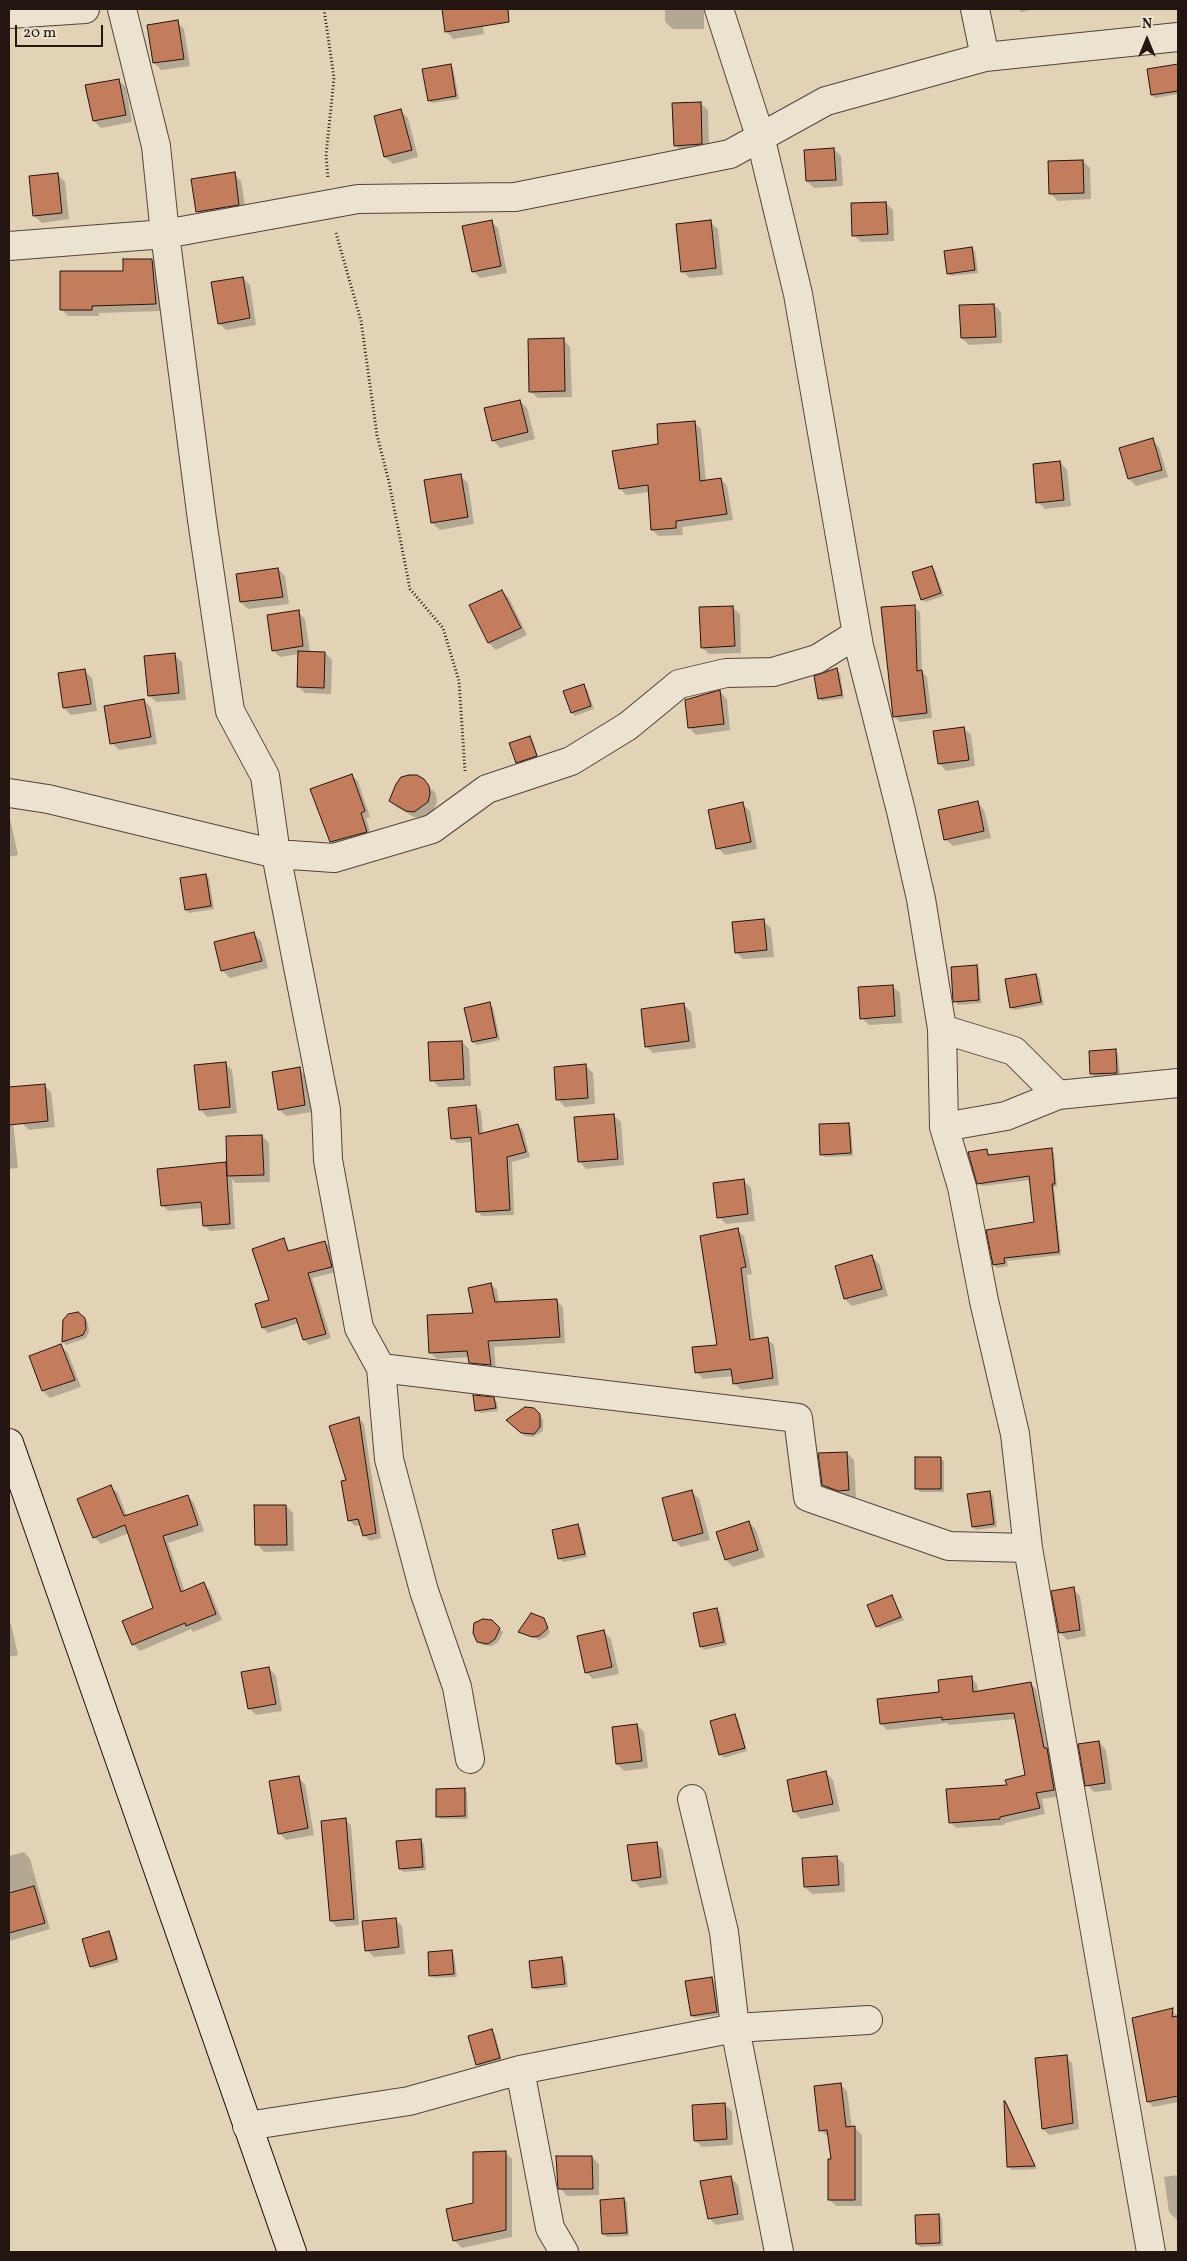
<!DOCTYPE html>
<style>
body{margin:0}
#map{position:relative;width:1187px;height:2261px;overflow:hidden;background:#e2d3b7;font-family:Vollkorn,serif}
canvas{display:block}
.frame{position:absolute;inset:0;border:10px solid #231510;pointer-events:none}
.north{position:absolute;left:1122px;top:15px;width:50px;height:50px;-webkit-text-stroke:4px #ece2d0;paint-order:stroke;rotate:0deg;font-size:14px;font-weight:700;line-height:20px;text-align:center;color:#231510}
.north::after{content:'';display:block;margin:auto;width:18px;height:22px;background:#231510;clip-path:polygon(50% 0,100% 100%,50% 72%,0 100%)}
.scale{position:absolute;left:15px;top:25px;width:88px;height:22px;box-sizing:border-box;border:2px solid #231510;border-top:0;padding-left:6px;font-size:15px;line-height:18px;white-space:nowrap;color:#231510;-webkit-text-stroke:4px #ece2d0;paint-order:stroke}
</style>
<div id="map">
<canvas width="1187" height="2261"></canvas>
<div class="frame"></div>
<div class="north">N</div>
<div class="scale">20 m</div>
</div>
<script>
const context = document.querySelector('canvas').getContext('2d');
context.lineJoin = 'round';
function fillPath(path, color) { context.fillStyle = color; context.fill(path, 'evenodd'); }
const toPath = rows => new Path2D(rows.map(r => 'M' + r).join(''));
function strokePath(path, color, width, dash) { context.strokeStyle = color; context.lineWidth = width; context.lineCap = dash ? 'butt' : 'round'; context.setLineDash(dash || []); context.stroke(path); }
fillPath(toPath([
 [443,9,480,9,484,34,453,39,446,31],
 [665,9,704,9,704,29,673,29,665,22],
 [1018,9,1035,9,1021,12],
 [177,22,184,29,190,66,161,70,154,63],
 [450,65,453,68,459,99,432,103,429,100],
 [1177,65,1178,94,1155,98,1152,95],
 [118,80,126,87,132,122,101,128,94,121],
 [700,103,708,110,709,150,682,152,675,145],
 [401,111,408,118,418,157,393,164,385,157,375,117],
 [834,149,841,156,843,186,814,188,807,181],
 [1083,161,1090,168,1091,199,1058,201,1050,193],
 [234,174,241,181,246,211,205,219,198,212,193,180],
 [58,175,65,182,69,219,42,223,34,216],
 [886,203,893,210,894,241,861,242,854,235],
 [491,221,498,228,507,273,480,278,473,271],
 [710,222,718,229,723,275,690,278,682,271],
 [972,248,975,251,978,273,951,276,948,273],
 [152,260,159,267,162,311,99,313,99,316,68,316,61,309,124,273],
 [243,278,250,285,256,325,226,330,219,323],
 [994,305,1001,312,1002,343,969,345,962,338],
 [563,339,570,347,572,397,538,398,530,391],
 [520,401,527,408,535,439,500,448,493,440],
 [695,423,701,429,706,481,721,479,727,486,733,520,682,527,683,535,658,536,652,529,650,492,626,495,620,488,659,445],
 [1152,440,1159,447,1168,477,1136,486,1129,479,1120,449],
 [1060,462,1067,470,1071,506,1045,509,1038,502],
 [461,476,468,483,474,524,440,530,432,523],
 [932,567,935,570,944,596,925,602,922,599],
 [278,569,285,576,289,604,248,609,241,602,237,575],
 [502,591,509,598,527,635,496,650,489,643,471,606],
 [732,607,740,614,741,653,709,654,702,647],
 [914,607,920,612,922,672,927,677,932,718,900,722,894,716],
 [298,612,305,619,310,652,325,653,332,660,331,694,305,693,298,686,299,654,280,657,273,650],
 [174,655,182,662,186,700,156,702,149,695],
 [837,670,840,673,844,698,822,701,819,698],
 [85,671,92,678,97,711,71,715,64,708],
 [583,686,587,689,594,709,575,716,572,712],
 [720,692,727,699,730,730,696,735,689,727],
 [144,700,151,708,157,744,119,750,112,743],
 [964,728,971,735,975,766,946,771,939,763],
 [530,738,533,741,539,759,521,765,517,762],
 [352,776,358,781,370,817,366,818,372,838,337,847,331,841],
 [423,780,436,794,437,802,434,810,422,818,414,817,398,808,390,801],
 [977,802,984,810,991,838,953,846,945,839],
 [742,804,750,811,757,849,725,855,718,848],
 [9,814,18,855,9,857],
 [206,875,209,878,214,909,189,913,186,910],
 [764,921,771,928,774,957,743,959,736,952],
 [254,934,261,941,268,968,230,978,223,971],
 [976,966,979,969,981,1003,958,1005,955,1001],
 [1036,975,1039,978,1044,1005,1014,1010,1011,1007],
 [892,986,900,993,902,1023,869,1025,862,1018],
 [489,1004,493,1007,500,1040,477,1045,473,1042],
 [684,1005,691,1012,696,1048,653,1053,646,1046],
 [462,1042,469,1049,471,1086,439,1087,432,1080],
 [1115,1051,1118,1054,1120,1076,1095,1077,1091,1073],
 [225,1063,232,1070,237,1113,207,1117,200,1109],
 [586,1066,593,1073,595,1104,565,1107,558,1099],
 [299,1069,306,1076,312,1112,286,1116,279,1109],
 [44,1085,51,1092,55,1127,29,1130,22,1123],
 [476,1106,481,1111,483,1134,518,1125,523,1130,530,1157,512,1162,514,1215,482,1216,477,1211,473,1142,457,1143,452,1138],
 [613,1115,621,1122,624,1165,586,1169,579,1161],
 [9,1118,13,1122,18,1168,9,1169],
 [848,1124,851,1127,853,1156,825,1157,822,1154],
 [262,1136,269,1143,270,1182,235,1183,232,1179,235,1229,210,1231,204,1225,203,1208,168,1211,162,1205,225,1163,228,1166],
 [1051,1150,1054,1153,1057,1187,1054,1187,1061,1255,1007,1261,1008,1266,997,1268,994,1265,1035,1223,1031,1180,982,1186,978,1183,987,1151,990,1156],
 [744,1181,751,1188,755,1221,726,1224,719,1217],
 [737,1230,744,1236,752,1274,747,1275,755,1340,767,1339,774,1345,779,1385,741,1390,734,1383,733,1376,703,1379,697,1372,718,1346],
 [283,1240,291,1252,325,1242,330,1247,336,1272,312,1278,331,1338,309,1345,304,1340,299,1323,268,1333,263,1328],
 [872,1257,879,1264,888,1296,852,1306,845,1299,836,1267],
 [491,1284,497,1290,499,1303,557,1301,563,1307,565,1343,494,1347,496,1371,476,1368,470,1362,469,1357,437,1359,431,1353,475,1314],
 [85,1319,88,1322,89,1332,86,1338,66,1345,63,1342,64,1320],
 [61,1346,68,1353,81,1387,50,1398,43,1391],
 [494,1399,497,1402,498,1411,480,1413,477,1410],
 [533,1409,543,1419,543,1431,533,1437,525,1436,508,1420],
 [359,1418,364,1424,381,1538,370,1541,364,1535,361,1525,355,1526,349,1520],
 [847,1453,854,1460,856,1497,846,1498,831,1492,823,1485],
 [940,1458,944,1461,944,1492,920,1492,916,1488],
 [111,1487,118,1493,127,1516,188,1496,194,1503,204,1531,168,1543,185,1592,204,1584,210,1591,222,1620,193,1632,191,1629,140,1651,133,1644,154,1609,129,1533,101,1544,95,1538,79,1500],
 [692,1492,699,1499,710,1540,681,1547,674,1540],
 [989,1492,993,1495,997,1527,976,1530,973,1527],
 [286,1506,293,1513,294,1551,264,1552,257,1544],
 [749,1522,756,1530,765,1557,733,1567,726,1560,718,1532],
 [578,1525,581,1528,587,1557,563,1562,560,1559,554,1531],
 [1073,1589,1080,1596,1086,1636,1067,1640,1060,1632],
 [892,1596,904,1620,880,1629,877,1626],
 [717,1609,720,1613,727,1645,704,1650,701,1646],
 [543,1619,550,1632,546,1637,539,1640,520,1632],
 [9,1622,11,1624,18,1655,9,1657],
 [491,1622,503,1632,498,1642,492,1646,482,1645,478,1641],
 [604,1632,611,1639,619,1674,593,1679,586,1672],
 [269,1668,276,1676,282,1711,256,1715,249,1708],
 [971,1678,977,1684,978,1692,1030,1683,1036,1689,1049,1751,1053,1755,1060,1796,1042,1799,1045,1814,1005,1823,1005,1825,956,1828,950,1822,1027,1776,1016,1719,949,1725,947,1723,887,1730,881,1724],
 [735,1716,738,1719,747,1751,724,1758,720,1754],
 [637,1725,644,1732,648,1768,624,1771,617,1764],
 [1099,1742,1106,1750,1112,1790,1094,1792,1087,1785],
 [826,1773,833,1780,840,1811,801,1819,794,1812],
 [298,1777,305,1784,314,1835,286,1840,279,1833],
 [464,1789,467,1793,468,1819,441,1819,438,1816],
 [345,1820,351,1825,359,1925,337,1927,331,1921],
 [420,1840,424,1844,426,1870,403,1872,400,1868],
 [656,1843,663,1850,668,1884,640,1888,633,1880],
 [24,1852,30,1859,50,1929,9,1941,9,1856],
 [836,1857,844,1864,845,1892,812,1894,805,1887],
 [395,1919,402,1926,405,1954,374,1957,367,1950],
 [109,1933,112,1936,119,1962,94,1969,91,1966],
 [451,1951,454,1955,457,1977,434,1978,431,1975],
 [562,1959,565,1962,568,1987,536,1990,533,1987],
 [711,1978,715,1982,720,2015,695,2018,692,2015],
 [1172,2010,1178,2017,1178,2102,1153,2107,1148,2101],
 [492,2031,495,2034,502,2061,480,2067,477,2064],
 [1066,2057,1072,2063,1079,2129,1049,2135,1043,2129],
 [840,2084,847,2091,852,2128,855,2128,862,2135,862,2206,836,2206,829,2199,832,2160,829,2137,820,2130],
 [1005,2102,1008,2105,1037,2169,1012,2170,1009,2167],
 [724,2104,732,2111,733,2145,702,2147,695,2140],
 [505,2152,512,2159,512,2237,462,2248,455,2241,448,2210,475,2204],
 [592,2157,599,2164,599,2195,567,2196,560,2188],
 [1178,2175,1178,2219,1177,2220,1169,2212,1164,2177],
 [731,2177,738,2185,744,2220,716,2225,709,2218],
 [623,2199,627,2202,629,2236,607,2237,603,2234],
 [939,2215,942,2218,943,2246,920,2247,917,2243]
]), '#0003');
const building = toPath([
 [442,9,508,9,509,22,445,32,442,9],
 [178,20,184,59,153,63,147,25,178,20],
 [451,64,456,96,428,101,422,69,451,64],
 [1178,64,1178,91,1151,95,1147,69,1178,64],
 [119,79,126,115,93,121,85,85,119,79],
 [701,102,702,144,674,146,672,103,701,102],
 [401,109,412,150,384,157,374,116,401,109],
 [834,148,836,180,806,181,804,150,834,148],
 [1083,160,1084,193,1049,194,1048,161,1083,160],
 [235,172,239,205,196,212,191,179,235,172],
 [58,173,62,213,33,216,29,176,58,173],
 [886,202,888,234,852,236,851,203,886,202],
 [492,220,501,266,472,272,462,226,492,220],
 [711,220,716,268,681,272,676,224,711,220],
 [972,247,975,270,947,274,944,251,972,247],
 [123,259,152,259,156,304,92,306,92,310,60,310,60,271,123,271,123,259],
 [243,277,250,318,218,324,211,282,243,277],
 [994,304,996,337,961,338,959,305,994,304],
 [564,338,565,391,529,392,528,339,564,338],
 [520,400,528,432,492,441,484,408,520,400],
 [695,421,700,481,721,478,727,514,676,521,676,528,651,530,648,485,619,489,612,451,658,444,657,424,695,421],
 [1153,438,1162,470,1128,479,1119,448,1153,438],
 [1060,461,1064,500,1036,503,1033,464,1060,461],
 [461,474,468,517,431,523,424,480,461,474],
 [932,566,941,593,921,600,912,572,932,566],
 [278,568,283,597,240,602,236,574,278,568],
 [502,590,521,628,488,643,469,605,502,590],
 [915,605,917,671,922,670,927,713,893,717,881,607,915,605],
 [733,606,735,646,701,648,699,607,733,606],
 [299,610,303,646,272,651,267,615,299,610],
 [298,651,325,652,324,688,297,687,298,651],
 [175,653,179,693,148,696,144,656,175,653],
 [837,668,842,695,818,699,814,676,837,668],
 [85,669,91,704,63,708,58,673,85,669],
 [584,684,591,706,571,713,563,691,584,684],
 [720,690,724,724,688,728,685,700,720,690],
 [144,699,151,737,110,744,104,706,144,699],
 [964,727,969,760,938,764,933,731,964,727],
 [530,736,537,756,516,763,509,743,530,736],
 [352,774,365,811,361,813,367,832,330,842,310,789,352,774],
 [409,775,417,775,424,779,429,786,430,794,428,802,414,812,406,811,389,801,396,784,401,777,409,775],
 [978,801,984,831,944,840,938,810,978,801],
 [743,802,751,842,716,849,708,810,743,802],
 [206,874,211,906,185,910,180,878,206,874],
 [764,919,767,950,735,953,732,922,764,919],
 [254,932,262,961,221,971,214,942,254,932],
 [977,965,979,1000,953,1002,951,967,977,965],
 [1036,974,1041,1002,1010,1008,1005,979,1036,974],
 [893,985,895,1016,860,1019,858,987,893,985],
 [490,1002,497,1037,472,1042,464,1008,490,1002],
 [684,1003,689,1041,645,1047,641,1009,684,1003],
 [462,1041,464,1079,430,1081,428,1042,462,1041],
 [1116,1049,1117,1073,1090,1074,1089,1051,1116,1049],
 [226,1062,230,1107,199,1110,194,1065,226,1062],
 [586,1064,588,1098,556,1100,554,1067,586,1064],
 [300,1067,305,1105,278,1110,272,1072,300,1067],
 [45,1084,48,1121,9,1125,9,1087,45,1084],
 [476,1105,479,1134,518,1124,526,1152,507,1157,510,1210,476,1212,471,1137,451,1139,448,1108,476,1105],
 [614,1114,618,1159,578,1162,574,1117,614,1114],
 [849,1123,851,1153,820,1155,819,1124,849,1123],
 [262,1135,264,1175,227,1176,226,1136,262,1135],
 [1052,1148,1055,1184,1052,1184,1059,1252,1004,1258,1005,1263,993,1265,986,1230,1034,1222,1029,1176,977,1184,968,1152,987,1149,988,1155,1052,1148],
 [226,1162,230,1224,203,1226,201,1202,161,1206,157,1169,226,1162],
 [744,1179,748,1214,717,1218,713,1183,744,1179],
 [738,1228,746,1267,741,1268,750,1340,768,1337,773,1378,733,1384,731,1369,695,1373,692,1347,717,1345,700,1236,738,1228],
 [284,1238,288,1251,325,1241,332,1267,308,1273,326,1334,303,1340,296,1318,262,1328,255,1304,269,1300,252,1249,284,1238],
 [872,1255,882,1289,844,1299,835,1266,872,1255],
 [491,1283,495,1302,557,1299,560,1337,488,1341,491,1365,469,1363,467,1351,429,1353,427,1315,473,1313,468,1288,491,1283],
 [78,1312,85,1318,86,1329,83,1335,62,1342,63,1320,68,1314,78,1312],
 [61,1344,75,1380,42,1391,29,1356,61,1344],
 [473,1395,494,1397,496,1408,475,1411,473,1395],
 [525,1407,534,1408,540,1414,540,1427,534,1434,521,1433,506,1420,525,1407],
 [359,1417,376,1533,363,1536,358,1519,348,1521,341,1481,346,1480,329,1426,359,1417],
 [847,1452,849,1490,838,1491,822,1485,818,1453,847,1452],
 [915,1457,941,1457,941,1489,915,1489,915,1457],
 [111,1485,124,1516,188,1495,198,1525,163,1536,181,1592,204,1582,216,1614,186,1626,185,1623,132,1645,122,1621,153,1608,125,1525,93,1538,77,1499,111,1485],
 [692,1490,703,1533,673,1541,662,1498,692,1490],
 [990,1491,994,1524,972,1527,967,1494,990,1491],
 [254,1505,286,1505,287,1545,255,1545,254,1505],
 [749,1521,758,1550,725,1560,716,1532,749,1521],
 [578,1524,585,1554,558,1559,552,1530,578,1524],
 [1074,1587,1080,1630,1059,1633,1051,1591,1074,1587],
 [892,1595,901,1617,876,1627,867,1605,892,1595],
 [717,1608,724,1642,700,1647,693,1613,717,1608],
 [531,1613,544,1618,548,1628,539,1636,532,1637,518,1632,531,1613],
 [483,1619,492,1620,500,1628,495,1639,488,1644,477,1642,473,1633,474,1623,483,1619],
 [604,1630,612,1667,585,1673,577,1636,604,1630],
 [269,1667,276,1704,248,1709,241,1672,269,1667],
 [972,1676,973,1692,1031,1682,1044,1748,1047,1748,1054,1790,1036,1793,1040,1808,1000,1817,1000,1819,949,1823,946,1789,1007,1785,1005,1780,1025,1775,1014,1713,942,1720,942,1717,880,1724,877,1699,939,1692,938,1680,972,1676],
 [735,1714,745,1748,719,1755,710,1721,735,1714],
 [637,1724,642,1761,616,1764,612,1727,637,1724],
 [1099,1741,1105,1783,1085,1786,1078,1744,1099,1741],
 [826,1771,833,1804,793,1812,787,1780,826,1771],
 [299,1776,308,1828,278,1834,269,1781,299,1776],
 [465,1788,465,1816,436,1817,436,1789,465,1788],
 [346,1818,354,1919,330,1921,321,1821,346,1818],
 [421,1839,423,1867,399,1869,396,1841,421,1839],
 [657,1842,661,1877,632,1881,627,1845,657,1842],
 [837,1856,839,1885,804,1887,802,1858,837,1856],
 [34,1886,45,1923,9,1933,9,1893,34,1886],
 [396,1918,399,1947,365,1951,362,1921,396,1918],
 [109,1931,117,1959,90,1967,82,1939,109,1931],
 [452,1950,454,1974,429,1976,428,1952,452,1950],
 [562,1957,565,1984,532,1988,529,1961,562,1957],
 [712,1977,717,2012,691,2016,685,1981,712,1977],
 [1173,2008,1172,2017,1178,2016,1178,2096,1147,2102,1132,2018,1173,2008],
 [492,2029,500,2058,476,2065,468,2036,492,2029],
 [1067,2055,1073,2123,1042,2129,1035,2058,1067,2055],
 [841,2083,846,2127,855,2126,855,2200,828,2200,828,2159,831,2159,827,2130,819,2131,814,2086,841,2083],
 [1004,2101,1005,2101,1035,2166,1007,2167,1004,2101],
 [725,2103,727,2139,694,2141,692,2105,725,2103],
 [506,2151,506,2230,453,2241,446,2209,473,2203,473,2152,506,2151],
 [556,2156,592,2156,593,2189,558,2189,556,2156],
 [731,2176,738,2214,708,2219,700,2181,731,2176],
 [624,2198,627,2233,602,2234,600,2200,624,2198],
 [939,2214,940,2243,916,2244,915,2215,939,2214]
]);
fillPath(building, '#c37d5c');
strokePath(building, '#231510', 1);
const street = toPath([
 [122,9,156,146,165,234,202,520,230,711,265,776,276,854,326,1110,328,1160,359,1328,381,1368,389,1459,424,1591,457,1687,470,1759],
 [719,9,760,136,798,294,859,646,901,811,921,899,942,1029],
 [975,9,985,57],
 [9,14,85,9],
 [9,246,165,234,358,199,515,197,730,154,826,101,985,57,1178,37],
 [9,793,48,799,276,854,334,858,432,829,487,789,571,761,628,726,679,684,726,673,773,672,817,659,857,634],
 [1058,1095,1014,1051,942,1029,944,1127,962,1187,984,1301,1015,1434,1028,1548,1151,2252],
 [944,1127,1006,1116,1058,1095,1178,1083],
 [381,1368,798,1418,808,1497,949,1546,1028,1548],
 [692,1799,724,1932,735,2028,779,2252],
 [520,2070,550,2228,564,2252],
 [247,2126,409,2101,520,2070,735,2028,868,2020]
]);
const secondary = toPath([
 [9,1443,292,2252]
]);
strokePath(street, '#53443a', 30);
strokePath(secondary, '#231510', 30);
strokePath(toPath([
 [324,9,334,78,326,156,328,177],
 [336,233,361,321,377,435,389,482,410,589,443,628,459,681,465,771]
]), '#231510', 3, [1, 2.5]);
strokePath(street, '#ece2d0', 28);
strokePath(secondary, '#ece2d0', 28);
</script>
